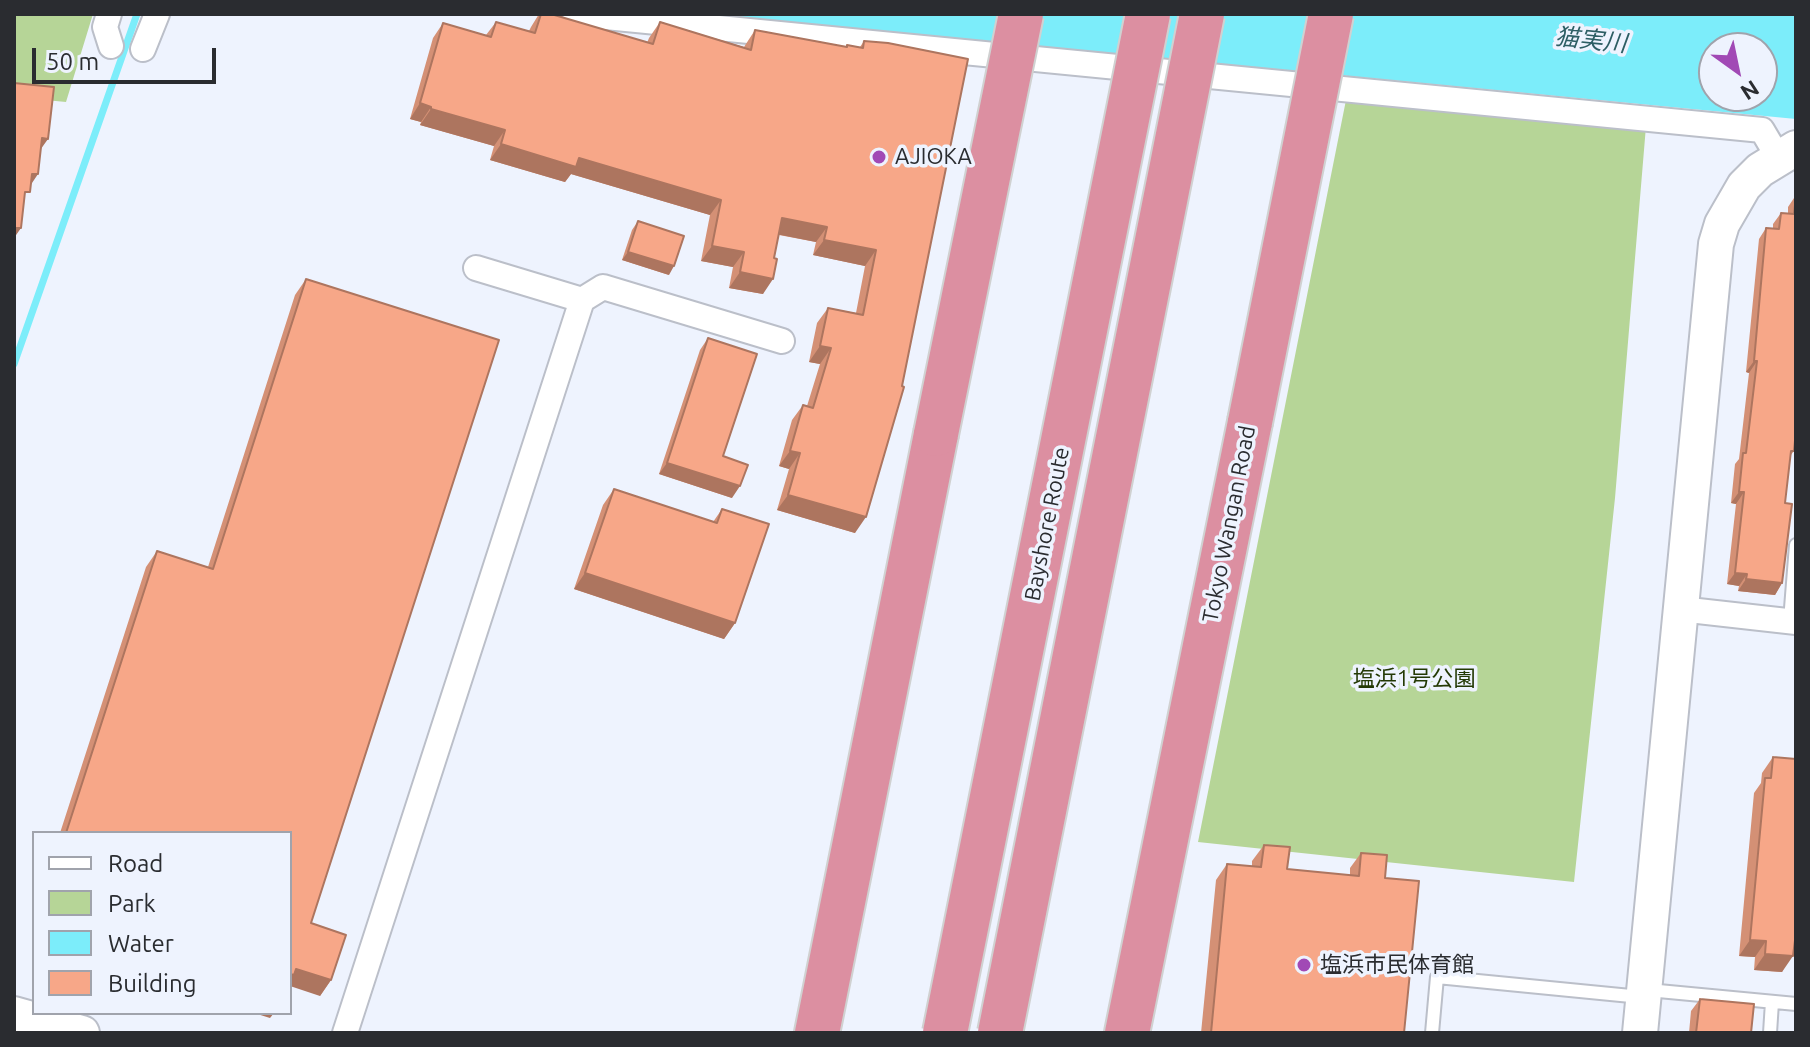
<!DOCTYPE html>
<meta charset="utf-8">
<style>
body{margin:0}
#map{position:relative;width:1810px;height:1047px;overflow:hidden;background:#eef3fe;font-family:Ubuntu,sans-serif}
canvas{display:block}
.frame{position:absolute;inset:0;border:16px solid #2a2c30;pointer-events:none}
.legend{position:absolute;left:32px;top:831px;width:260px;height:184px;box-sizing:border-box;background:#eef3fe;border:2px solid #a0a3ac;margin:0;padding:10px 14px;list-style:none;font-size:24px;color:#2a2c30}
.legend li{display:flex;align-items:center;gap:16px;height:40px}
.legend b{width:40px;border:2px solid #a0a3ac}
.north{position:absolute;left:1698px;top:32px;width:80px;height:80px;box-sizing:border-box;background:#eef3fe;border:2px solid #a0a3ac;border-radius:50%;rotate:147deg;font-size:22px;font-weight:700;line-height:32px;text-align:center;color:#2a2c30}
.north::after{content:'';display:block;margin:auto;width:28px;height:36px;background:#a149b5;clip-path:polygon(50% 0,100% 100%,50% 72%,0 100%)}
.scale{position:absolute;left:32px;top:48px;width:184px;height:36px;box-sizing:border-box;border:4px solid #2a2c30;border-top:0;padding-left:10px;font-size:24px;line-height:28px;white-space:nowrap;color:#2a2c30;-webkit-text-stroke:6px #eef3fe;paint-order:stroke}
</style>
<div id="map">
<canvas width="1810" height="1047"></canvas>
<div class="frame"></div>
<ul class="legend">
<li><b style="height:10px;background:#fff"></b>Road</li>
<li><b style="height:22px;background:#b6d597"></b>Park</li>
<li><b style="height:22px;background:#7cedfa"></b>Water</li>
<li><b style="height:22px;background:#f7a788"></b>Building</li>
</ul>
<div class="north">N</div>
<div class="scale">50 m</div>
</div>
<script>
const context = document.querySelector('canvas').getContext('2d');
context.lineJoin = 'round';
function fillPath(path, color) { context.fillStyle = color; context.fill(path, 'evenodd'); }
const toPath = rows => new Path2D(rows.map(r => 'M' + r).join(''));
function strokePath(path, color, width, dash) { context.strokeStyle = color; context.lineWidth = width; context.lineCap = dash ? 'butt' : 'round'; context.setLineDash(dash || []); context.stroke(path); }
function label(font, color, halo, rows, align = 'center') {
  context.font = font + ' Ubuntu,"Noto Sans JP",sans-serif'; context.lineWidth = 7; context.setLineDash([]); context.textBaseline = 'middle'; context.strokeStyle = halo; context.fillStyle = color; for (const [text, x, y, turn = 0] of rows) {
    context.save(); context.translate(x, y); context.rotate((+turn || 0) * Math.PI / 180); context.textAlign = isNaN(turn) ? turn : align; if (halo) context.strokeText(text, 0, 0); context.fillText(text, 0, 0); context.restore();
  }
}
fillPath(toPath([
 [14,14,93,14,66,102,14,97],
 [1346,100,1646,126,1615,498,1574,882,1198,842]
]), '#b6d597');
fillPath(toPath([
 [703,14,1796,14,1796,119],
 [1714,48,1762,48,1762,96,1714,96]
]), '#7cedfa');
strokePath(toPath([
 [14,364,137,14]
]), '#7cedfa', 7);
const lane = toPath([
 [1790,621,1796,545],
 [1648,990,1796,1004],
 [1432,1033,1437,977,1641,997],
 [1770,1033,1772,1002]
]);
const street = toPath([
 [109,14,105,27,111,46],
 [575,14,1762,130,1778,157],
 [143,49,157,14],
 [476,268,582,300,603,287,782,341],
 [1680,609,1796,622],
 [345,1033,582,300]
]);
const secondary = toPath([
 [14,1014,82,1033],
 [1640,1033,1716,244,1722,224,1744,186,1760,170,1796,148]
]);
const highway = toPath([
 [817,1033,936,434],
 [1127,1033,1250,422]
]);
strokePath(lane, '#bbbfc9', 16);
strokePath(street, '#bbbfc9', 28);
strokePath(secondary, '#bbbfc9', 38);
strokePath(highway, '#d0d1d1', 48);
strokePath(lane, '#fff', 12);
strokePath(street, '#fff', 24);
strokePath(secondary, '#fff', 34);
strokePath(highway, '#dc8fa1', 44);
const highwayBridge = toPath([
 [1250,422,1331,14],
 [936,434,1021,14],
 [945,1033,1148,14],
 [1000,1033,1202,14]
]);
strokePath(highwayBridge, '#d0d1d1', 48, []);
strokePath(highwayBridge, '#dc8fa1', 44);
fillPath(toPath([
 [539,14,551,14,647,43,649,38,660,22,744,47,755,30,846,47,847,45,860,47,864,41,968,59,855,533,777,510,789,469,779,466,792,420,803,405,807,406,820,364,809,362,817,323,828,308,856,313,865,266,813,255,816,242,779,235,763,294,729,288,733,267,701,261,710,215,571,174,565,182,490,160,494,146,420,125,421,122,410,119,433,38,443,23,486,35,496,22,529,31,531,27],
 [1796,195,1794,451,1790,456,1785,503,1782,583,1775,595,1738,591,1739,586,1727,584,1736,504,1731,503,1735,464,1739,459,1749,373,1746,372,1759,239,1766,228,1773,228,1773,224,1781,213,1788,213,1788,207],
 [638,221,669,275,622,260,632,230],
 [306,279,311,923,331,980,320,996,290,833,60,833,146,567,157,551,208,567,295,295],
 [708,338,723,456,732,498,659,474,700,350],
 [614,489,713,522,722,509,735,623,724,639,574,589,603,505],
 [1773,757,1794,948,1782,972,1754,970,1755,957,1739,956,1754,793,1761,783,1762,773],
 [1264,845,1287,869,1350,875,1350,868,1361,853,1385,878,1404,1033,1201,1033,1216,880,1227,864,1252,866,1252,861],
 [1700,999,1751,1033,1689,1033,1691,1011]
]), '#d49075');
fillPath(toPath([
 [420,103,431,107,421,122,410,119],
 [431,109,505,130,494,146,420,125],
 [42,138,48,139,38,153],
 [501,144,579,158,721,200,710,215,571,174,565,182,490,160],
 [32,174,38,174,28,189],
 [782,218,827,227,816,242,771,233],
 [14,228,21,228,14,238],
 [824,240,876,250,865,266,813,255],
 [712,246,744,252,733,267,701,261],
 [628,252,674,266,669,275,622,260],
 [740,272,773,279,763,294,729,288],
 [820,346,831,348,820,364,809,362],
 [1754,361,1757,361,1749,373,1746,372],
 [790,451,800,453,789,469,779,466],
 [667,463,740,486,732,498,659,474],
 [1739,492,1744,492,1736,504,1731,503],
 [788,495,866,517,855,533,777,510],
 [585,573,735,623,724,639,574,589],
 [1735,573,1747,574,1739,586,1727,584],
 [1746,579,1782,583,1775,595,1738,591],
 [1750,940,1766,941,1755,957,1739,956],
 [1765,954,1793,956,1782,972,1754,970],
 [296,969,331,980,320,996,290,986,290,974],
 [254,1013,274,1013,270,1018]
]), '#ad755f');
const building = toPath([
 [541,14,551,14,653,44,660,22,751,50,755,30,847,47,847,45,863,48,864,41,888,43,968,59,902,386,904,387,866,517,788,495,800,453,790,451,803,405,813,408,831,348,820,346,828,308,863,315,876,250,824,240,827,227,782,218,774,258,777,259,773,279,740,272,744,252,712,246,721,200,579,158,576,167,501,144,505,130,431,109,431,107,420,103,443,23,491,37,496,22,535,33,541,14],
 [14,83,54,87,48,139,42,138,38,174,32,174,30,192,25,192,21,228,14,228,14,83],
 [1796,196,1796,430,1794,451,1791,451,1785,503,1792,504,1782,583,1746,579,1747,574,1735,573,1744,492,1739,492,1743,453,1746,453,1757,361,1754,361,1766,228,1779,229,1781,213,1794,214,1796,196],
 [638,221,684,236,674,266,628,252,638,221],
 [306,279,499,340,311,923,346,935,331,980,296,969,294,975,290,974,290,833,66,833,157,551,213,569,306,279],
 [708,338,757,354,723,456,748,465,740,486,667,463,708,338],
 [614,489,717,523,722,509,769,524,735,623,585,573,614,489],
 [1773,757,1796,759,1796,932,1793,956,1765,954,1766,941,1750,940,1765,778,1771,778,1773,757],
 [1264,845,1290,847,1287,869,1359,876,1361,853,1387,855,1385,878,1419,881,1404,1033,1211,1033,1227,864,1261,867,1264,845],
 [1700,999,1754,1004,1751,1033,1696,1033,1700,999]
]);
fillPath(building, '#f7a788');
strokePath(building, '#ad755f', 2);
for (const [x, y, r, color] of [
 [879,157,8,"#a149b5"],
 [1304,965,8,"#a149b5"]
]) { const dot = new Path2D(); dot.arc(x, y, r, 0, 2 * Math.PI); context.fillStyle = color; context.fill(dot); strokePath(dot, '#eef3fe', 3); }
label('22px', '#2a2c30', '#eef3fe', [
 ["AJIOKA",895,157],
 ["塩浜市民体育館",1320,965]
], 'left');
label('22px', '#2a2c30', '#eef3fe', [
 ["Bayshore Route",1047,524,-79],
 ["Tokyo Wangan Road",1229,524,-79]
]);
label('22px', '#233904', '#eef3fe', [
 ["塩浜1号公園",1414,679]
]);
label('italic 24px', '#2d5e64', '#eef3fe', [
 ["猫実川",1591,40,6]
]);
</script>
